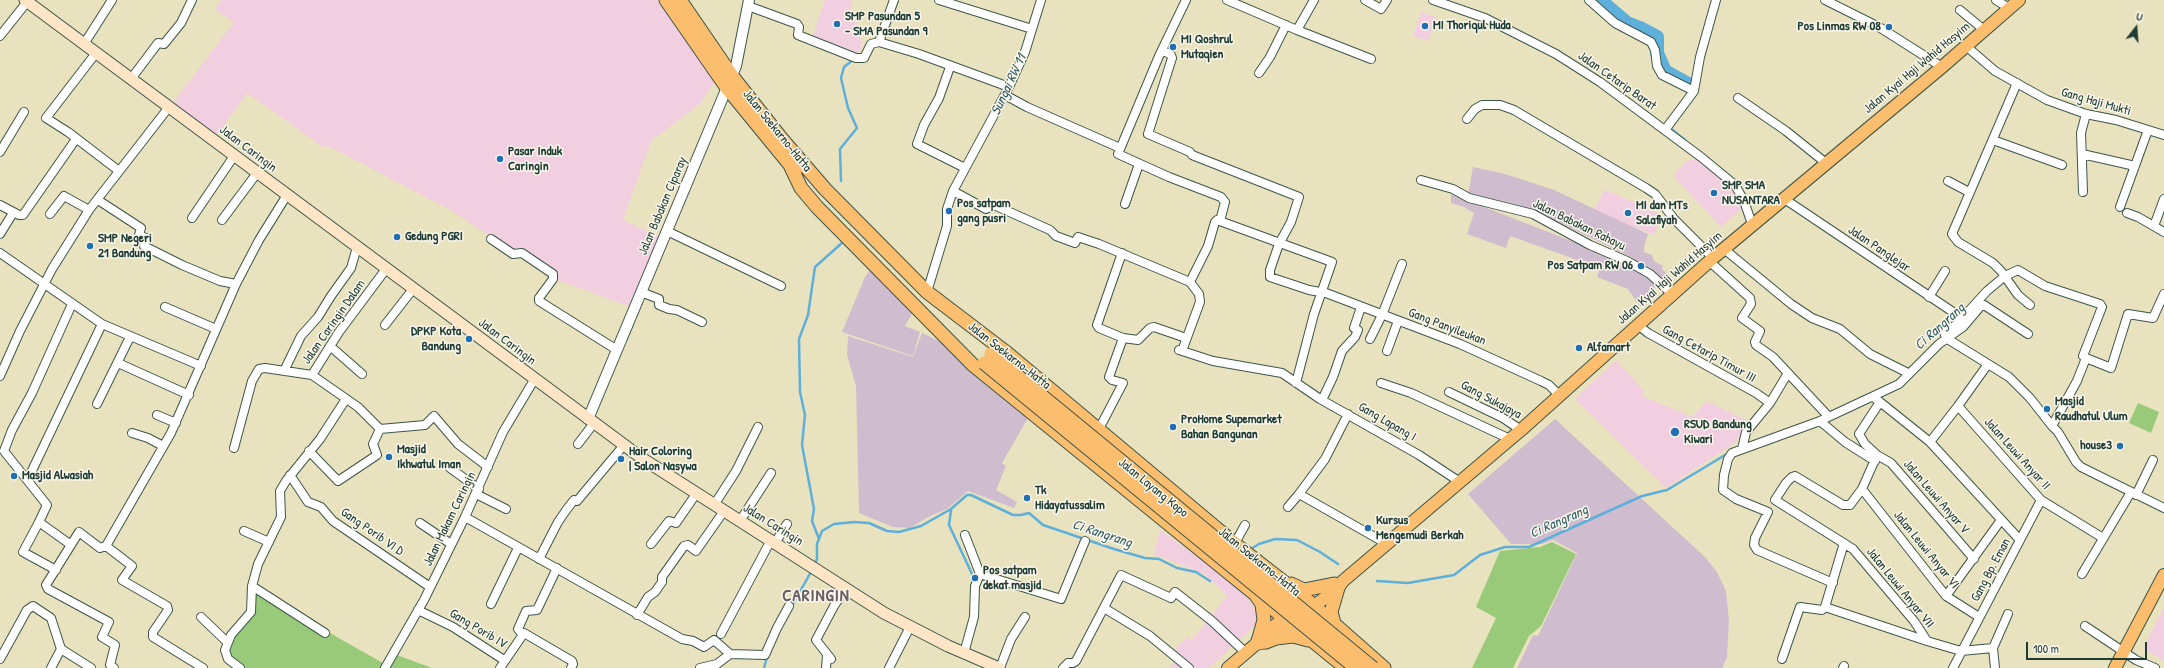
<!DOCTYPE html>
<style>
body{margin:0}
#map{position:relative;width:2164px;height:668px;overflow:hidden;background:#e9e2be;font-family:"Patrick Hand",sans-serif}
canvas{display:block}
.north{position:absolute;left:2116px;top:8px;width:40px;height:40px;-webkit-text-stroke:3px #fbf7ec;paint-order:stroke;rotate:17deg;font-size:11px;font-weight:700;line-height:16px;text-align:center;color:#1f3d34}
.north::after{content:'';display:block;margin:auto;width:14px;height:18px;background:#1f3d34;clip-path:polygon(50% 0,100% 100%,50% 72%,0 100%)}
.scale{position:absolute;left:2026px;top:642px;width:121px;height:18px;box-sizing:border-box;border:2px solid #1f3d34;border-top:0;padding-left:5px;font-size:12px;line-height:14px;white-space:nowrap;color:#1f3d34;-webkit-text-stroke:3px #fbf7ec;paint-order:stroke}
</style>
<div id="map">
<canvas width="2164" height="668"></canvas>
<div class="north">U</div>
<div class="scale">100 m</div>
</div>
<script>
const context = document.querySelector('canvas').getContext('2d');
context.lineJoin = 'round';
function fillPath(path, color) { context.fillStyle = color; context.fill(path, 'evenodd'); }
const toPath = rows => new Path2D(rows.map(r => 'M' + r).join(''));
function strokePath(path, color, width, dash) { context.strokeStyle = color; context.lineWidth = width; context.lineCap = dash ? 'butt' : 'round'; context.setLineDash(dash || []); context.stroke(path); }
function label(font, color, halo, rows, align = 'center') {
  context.font = font + ' "Patrick Hand",sans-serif'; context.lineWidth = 3; context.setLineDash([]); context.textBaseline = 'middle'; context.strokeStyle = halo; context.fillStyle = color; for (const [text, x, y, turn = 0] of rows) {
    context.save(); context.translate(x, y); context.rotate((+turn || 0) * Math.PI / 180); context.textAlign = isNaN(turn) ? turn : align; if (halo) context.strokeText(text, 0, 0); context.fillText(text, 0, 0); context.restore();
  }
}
fillPath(toPath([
 [221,0,661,0,714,82,701,103,651,141,623,220,660,237,631,307,555,279,452,211,334,149,325,145,323,147,247,93,216,136,173,103,234,22,215,10],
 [825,0,852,0,850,11,858,27,862,45,860,51,856,53,812,38],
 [1421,12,1436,17,1428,41,1413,36],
 [1694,159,1705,165,1735,189,1743,203,1742,208,1721,227,1676,179,1676,172,1689,160],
 [1604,189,1662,215,1654,235,1594,211],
 [1616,360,1644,391,1642,396,1692,417,1707,401,1748,421,1736,442,1666,488,1575,399],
 [1160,530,1243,589,1258,616,1254,626,1209,668,1169,668,1179,656,1175,649,1187,637,1192,640,1227,596,1205,574,1154,554],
 [2164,608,2164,661,2143,648]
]), '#f2cfe0');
fillPath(toPath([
 [1473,167,1505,174,1554,190,1648,234,1644,246,1644,252,1652,255,1654,261,1663,266,1662,269,1671,277,1665,283,1631,257,1558,222,1511,203,1468,194],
 [1451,194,1630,264,1657,283,1655,288,1639,305,1628,289,1597,277,1600,268,1510,236,1506,248,1467,234,1474,213,1464,207,1451,203],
 [872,266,916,307,905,326,920,332,913,356,842,332,865,277],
 [922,333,960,351,1028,418,1002,463,1006,466,996,490,1017,502,1014,508,968,491,947,509,930,516,910,528,893,527,859,513,856,386,847,355,848,336,913,357],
 [1555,419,1705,557,1717,572,1726,591,1729,621,1727,657,1722,668,1517,668,1533,635,1538,636,1577,553,1553,540,1542,544,1511,544,1468,494]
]), '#cfbdcf');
fillPath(toPath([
 [2138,403,2159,412,2151,433,2129,423],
 [1552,542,1576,554,1541,626,1529,636,1513,668,1472,668,1496,618,1476,607,1500,551,1540,547],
 [252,589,390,667,397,655,432,668,235,668,227,651,235,628,251,618]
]), '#99ca79');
strokePath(toPath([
 [1670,128,1685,140],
 [841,181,840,149,857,128,848,108,841,78,844,67,854,59],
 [1739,186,1746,199],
 [627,338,633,324],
 [951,510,949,525,972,574,973,584],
 [819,539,812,521,814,509,802,445,805,415,800,392,799,339,808,315,815,267,843,242],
 [1249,550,1259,544,1275,539,1297,540,1320,552,1338,564],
 [814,566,817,559,817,544,822,531,834,524,854,522,869,523,887,531,899,532,921,526,951,509,967,495,971,495,1013,515,1021,515,1029,513,1043,525,1114,549,1145,558,1159,559,1177,568,1196,572,1210,581],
 [1377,581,1408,583,1454,575,1480,555,1505,547,1529,547,1642,496,1667,490,1730,452],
 [792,606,812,570],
 [764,668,767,657]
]), '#5eafd9', 2.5);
strokePath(toPath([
 [1600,0,1627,23,1637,27],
 [1640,28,1657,37,1657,53,1665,71,1690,85]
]), '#5eafd9', 14);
const minor = toPath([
 [939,0,1032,29],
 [1186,0,1159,56,1118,154,1169,177,1221,197,1225,202,1220,221],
 [1227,0,1297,30,1314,0],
 [1365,0,1381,9,1387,0],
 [1433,0,1485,18,1556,54,1600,82,1701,157,1735,185,1744,201,1752,224],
 [1589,0,1615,23,1651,42,1655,50,1657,66,1662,75,1694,91],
 [1825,0,1879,27,1942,67],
 [1996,0,2009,8],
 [748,6,797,24,799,27,798,35,856,58,864,58,871,44,879,42,919,54,1009,87],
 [1960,10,1984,30],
 [1297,30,1371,59],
 [0,36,27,2],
 [879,42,894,0],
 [84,44,112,0],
 [1966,46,1995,71,2047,100,2086,114,2116,120,2164,135],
 [1162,50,1171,55,1172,58,1148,134,1190,152,1192,155,1299,197,1291,222,1279,244,1270,270,1270,277,1309,290,1326,293,1460,344,1541,381,1549,385,1559,395],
 [96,53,46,118,68,132,119,171],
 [950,67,939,98,924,125,917,144,965,168],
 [1259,73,1270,57,1286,25],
 [131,79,158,43,164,44,181,23,192,0],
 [2017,83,1952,234,1958,242,1993,263,2001,271,2018,295,2030,305],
 [1005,95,1027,107,1120,148],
 [1738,98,1786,131,1826,163],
 [1467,119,1475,109,1482,105,1500,105,1514,110,1646,188,1655,194,1674,219,1713,258],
 [1665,130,1694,91,1700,57,1716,0],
 [1993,140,2062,165],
 [0,152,24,112],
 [2082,154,2135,166],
 [1421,180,1453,189,1469,198,1533,214,1590,245,1627,261,1650,274,1672,294],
 [1948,181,1969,192],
 [953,191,986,209,994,205,1050,230,1056,236,1075,243,1078,237,1099,244,1190,282,1199,294,1200,302,1182,351],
 [2083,192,2081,133,2086,114],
 [1783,198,1962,318],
 [98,200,141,228,139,235,146,238,144,246,182,265,220,281,236,284],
 [1125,204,1139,164],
 [0,205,19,215,23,215,76,139],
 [2120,207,2148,130],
 [2127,213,2138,217,2164,232],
 [50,214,64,196,89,210],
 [192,218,234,156],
 [222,220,257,173],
 [2154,226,2164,199],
 [667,231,781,286],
 [0,234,13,213],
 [491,239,513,254,522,253,553,274,553,279,539,298,539,301,617,350],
 [1724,249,1791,304,1812,318,1840,329,1870,354,1908,373],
 [0,253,102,324,201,366],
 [1122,253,1097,325,1099,328,1123,338,1138,340,1150,328,1154,327,1186,338],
 [1709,261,1750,298,1751,304,1742,318,1760,331,1755,342,1756,345,1773,357,1828,416],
 [1190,282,1208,246,1215,222,1217,220,1332,262,1314,314,1296,383],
 [641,292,659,299,659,305,669,309,677,310,702,322],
 [927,292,947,226,947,209,953,191,1009,87,1025,52,1041,0],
 [1929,297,1945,271],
 [165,307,216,329],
 [385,325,413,289],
 [1638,325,1648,333,1756,393,1770,403],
 [1370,339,1382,315,1402,264],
 [330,346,362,374],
 [1179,350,1213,361,1282,373,1320,399,1419,455,1460,482],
 [1387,351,1398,321],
 [2086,358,2111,368,2128,314,2153,318,2164,294],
 [118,363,189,395],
 [284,371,301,336,318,317,331,296,351,268,357,247],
 [312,375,358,407,380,429,425,425,434,416,458,444,488,467],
 [0,376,20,331,52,269,89,210,169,107],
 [1381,383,1411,393,1510,439],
 [1449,392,1503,418,1521,430],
 [1873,397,1880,402,1859,434,1865,444,1877,455,1862,489,1850,505,1843,505,1795,476,1792,477,1786,483,1775,500,1853,549,1914,621,1927,641,1961,651,1993,648],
 [1322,400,1333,377,1342,351,1355,337,1358,330,1354,328,1361,307],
 [1880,402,1930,442,2020,540],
 [97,404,130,337],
 [1958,406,2041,500,2103,538],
 [1348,414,1325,459,1299,494,1387,544],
 [157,415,176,423],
 [1820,421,1845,442,1875,461],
 [2052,426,2077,381,2086,358,2083,356,2102,307,2100,304,2045,286,2018,270,2005,276,1987,291,1956,325,1944,332,1946,338,2009,377,2030,398,2052,426,2058,432,2076,462,2081,467,2164,508],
 [1099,429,1123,383,1112,380,1109,377,1123,338],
 [132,433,148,438,163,446],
 [1930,442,1958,406,1988,364],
 [578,444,594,423],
 [234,448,252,381,259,369,265,368,312,375,339,332,386,269],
 [1742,449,1746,432,1770,403,1788,373],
 [309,451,338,481,377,455,373,444,380,429],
 [1877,455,1891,463,1974,559],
 [450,468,479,489],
 [290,475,308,502,321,507,333,521,430,587],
 [28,479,102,324],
 [1862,489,1946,596,1979,617],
 [476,494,506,509],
 [2136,495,2153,460],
 [714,505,736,471,758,427],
 [1288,507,1299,494],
 [465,517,682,639,693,641,704,647,714,640,730,654],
 [740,521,771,473],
 [39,522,23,552,56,570],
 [420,523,451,544],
 [244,531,269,542],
 [965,535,980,574],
 [775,543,787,524],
 [1235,543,1245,525],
 [651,544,669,521,676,523,696,494],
 [71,545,39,522,47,505,4,451,12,430,32,393,72,304],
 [106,546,132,566,122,580,167,606,168,610,153,632,153,637,203,668],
 [539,559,558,522,567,509,574,500,577,501,624,445],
 [2082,574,2131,492],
 [1833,583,1757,550,1754,545,1755,538,1768,512,1736,499,1723,490,1724,475,1728,459,1732,453,1820,421,1899,384,1939,344,1963,327,1980,307,1984,305,2028,334],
 [252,586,325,633],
 [1946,596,2001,520],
 [491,604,518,548],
 [1825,607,1927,641],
 [1104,608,1150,636,1189,668],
 [418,610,453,627,504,660],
 [637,615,648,597,655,592,662,582,662,577,684,546,688,545,696,551,724,511],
 [201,617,227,642],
 [2085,626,2136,660,2155,668],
 [522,634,518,629,526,611,537,610,557,568],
 [721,634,771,540],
 [964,653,974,617,975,586,980,574,1061,599,1085,541],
 [827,656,831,659,816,640,834,606,846,588],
 [0,659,27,610,33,606,51,618,61,649,91,668],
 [1782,659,1800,607,1822,610,1825,607,1844,543],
 [51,668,61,649],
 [114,668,110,665,115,645,102,637,109,622,48,589,46,585,79,532,100,548,106,546,171,433,236,284,259,240,287,195],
 [240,668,228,659,225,650,231,635,251,612,252,586,258,564,281,517,280,491,286,481,320,439,346,399],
 [385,668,424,600,465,517,503,432,534,380],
 [500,668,524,633,572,661,573,664,571,668],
 [700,668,717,664],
 [712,668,730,654,765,655,777,628,789,606],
 [826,668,827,656],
 [889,668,910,627],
 [1000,668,1011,639,1025,617],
 [1063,668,1068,663,1073,663,1076,661,1121,575,1171,598,1175,592,1212,621,1246,653],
 [1843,668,1844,666],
 [1953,668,2041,500],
 [1995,668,1993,648,2008,614]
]);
const tertiary = toPath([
 [588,419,736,66,749,0]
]);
const secondary = toPath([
 [25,0,643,459,884,613,948,646,999,668]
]);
const primary = toPath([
 [1256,644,1266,642,1338,588,1343,581,1521,430,1713,258,1942,67,2019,0],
 [1228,668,1256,644,1259,638,1291,613],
 [2115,668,2164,575]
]);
const trunk = toPath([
 [666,0,727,88,795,171],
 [680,0,732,76,781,138,825,189,927,292,1007,353,1240,548,1308,601,1384,668],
 [790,165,801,188,817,207,973,365,1346,668],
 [1291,584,1304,590,1334,584],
 [1257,597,1262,604,1264,620,1259,638],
 [1335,627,1331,612,1338,588],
 [1266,642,1276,638,1293,636,1308,640]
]);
strokePath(minor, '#3d5649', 10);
strokePath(tertiary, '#3d5649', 12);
strokePath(secondary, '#3d5649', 13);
strokePath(primary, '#3d5649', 14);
strokePath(trunk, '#3d5649', 15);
strokePath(minor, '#fff', 8);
strokePath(tertiary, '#fff', 10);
strokePath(secondary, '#fde5c5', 11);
strokePath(primary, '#fbbd6e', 12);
strokePath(trunk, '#fbbd6e', 13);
const trunkBridge = toPath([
 [991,354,1373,668],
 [984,363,1356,668]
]);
strokePath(trunkBridge, '#3d5649', 15, []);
strokePath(trunkBridge, '#fbbd6e', 13);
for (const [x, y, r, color] of [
 [837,24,4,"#1f6fb2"],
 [1425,26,4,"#1f6fb2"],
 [1889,27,4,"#1f6fb2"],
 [1173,47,4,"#1f6fb2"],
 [500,159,4,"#1f6fb2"],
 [1714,193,4,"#1f6fb2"],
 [949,211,4,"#1f6fb2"],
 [1628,213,4,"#1f6fb2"],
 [397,237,4,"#1f6fb2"],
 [90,246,4,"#1f6fb2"],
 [1641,266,4,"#1f6fb2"],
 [469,339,4,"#1f6fb2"],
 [1579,348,4,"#1f6fb2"],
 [2047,409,4,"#1f6fb2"],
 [1173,427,4,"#1f6fb2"],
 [1675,432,5,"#1f6fb2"],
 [2120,446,4,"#1f6fb2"],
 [389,457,4,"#1f6fb2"],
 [621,459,4,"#1f6fb2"],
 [14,476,4,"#1f6fb2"],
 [1027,498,4,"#1f6fb2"],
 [1368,528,4,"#1f6fb2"],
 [975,578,4,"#1f6fb2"]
]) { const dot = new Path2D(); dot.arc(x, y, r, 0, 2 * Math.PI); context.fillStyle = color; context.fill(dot); strokePath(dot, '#fbf7ec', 1.5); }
label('bold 13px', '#1f3d34', '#fbf7ec', [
 ["SMP Pasundan 5",845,17],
 ["- SMA Pasundan 9",845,32],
 ["MI Thoriqul Huda",1433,26],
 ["Pos Linmas RW 08",1881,27,"right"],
 ["MI Qoshrul",1181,40],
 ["Mutaqien",1181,55],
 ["Pasar Induk",508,152],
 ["Caringin",508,167],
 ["SMP SMA",1722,186],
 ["NUSANTARA",1722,201],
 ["Pos satpam",957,204],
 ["gang pusri",957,219],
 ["MI dan MTs",1636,206],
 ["Salafiyah",1636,221],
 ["Gedung PGRI",405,237],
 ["SMP Negeri",98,239],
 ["21 Bandung",98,254],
 ["Pos Satpam RW 06",1633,266,"right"],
 ["DPKP Kota",461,332,"right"],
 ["Bandung",461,347,"right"],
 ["Alfamart",1587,348],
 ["Masjid",2055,402],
 ["Raudhatul Ulum",2055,417],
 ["ProHome Supemarket",1181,420],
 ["Bahan Bangunan",1181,435],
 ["RSUD Bandung",1684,425],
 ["Kiwari",1684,440],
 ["house3",2112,446,"right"],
 ["Masjid",397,450],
 ["Ikhwatul Iman",397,465],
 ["Hair Coloring",629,452],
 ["| Salon Nasywa",629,467],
 ["Masjid Alwasiah",22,476],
 ["Tk",1035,491],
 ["Hidayatussalim",1035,506],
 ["Kursus",1376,521],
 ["Mengemudi Berkah",1376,536],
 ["Pos satpam",983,571],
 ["dekat masjid",983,586]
], 'left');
label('13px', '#1f3d34', '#fbf7ec', [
 ["Jalan Kyai Haji Wahid Hasyim",1917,68,-40],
 ["Jalan Cetarip Barat",1617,81,35],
 ["Gang Haji Mukti",2096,102,16],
 ["Jalan Soekarno-Hatta",777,131,51],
 ["Jalan Caringin",248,149,37],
 ["Jalan Babakan Ciparay",663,206,-67],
 ["Jalan Babakan Rahayu",1579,225,26],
 ["Jalan Panglejar",1879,249,34],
 ["Jalan Kyai Haji Wahid Hasyim",1670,278,-41],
 ["Jalan Caringin Dalam",334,322,-55],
 ["Gang Panyileukan",1447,327,21],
 ["Jalan Caringin",507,342,37],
 ["Gang Cetarip Timur III",1709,354,29],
 ["Jalan Soekarno-Hatta",1009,356,38],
 ["Gang Sukajaya",1491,400,28],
 ["Gang Lapang I",1387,422,30],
 ["Jalan Leuwi Anyar II",2017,454,48],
 ["Jalan Layang Kopo",1153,488,39],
 ["Jalan Leuwi Anyar V",1936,497,49],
 ["Jalan Makam Caringin",450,519,-64],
 ["Jalan Caringin",773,525,32],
 ["Gang Porib VI D",372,532,35],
 ["Jalan Leuwi Anyar VI",1926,550,51],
 ["Jalan Soekarno-Hatta",1259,562,39],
 ["Gang Bp. Eman",1991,570,-62],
 ["Jalan Leuwi Anyar VII",1900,588,51],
 ["Gang Porib IV",478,629,31]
]);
label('italic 14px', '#325f66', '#fbf7ec', [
 ["Sungai RW 11",1009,85,-65],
 ["Ci Rangrang",1940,327,-42],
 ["Ci Rangrang",1559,522,-24],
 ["Ci Rangrang",1102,534,18]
]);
context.letterSpacing = '1px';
label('bold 17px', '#6a5f64', '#fbf7ec', [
 ["CARINGIN",816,596]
]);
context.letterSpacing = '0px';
</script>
